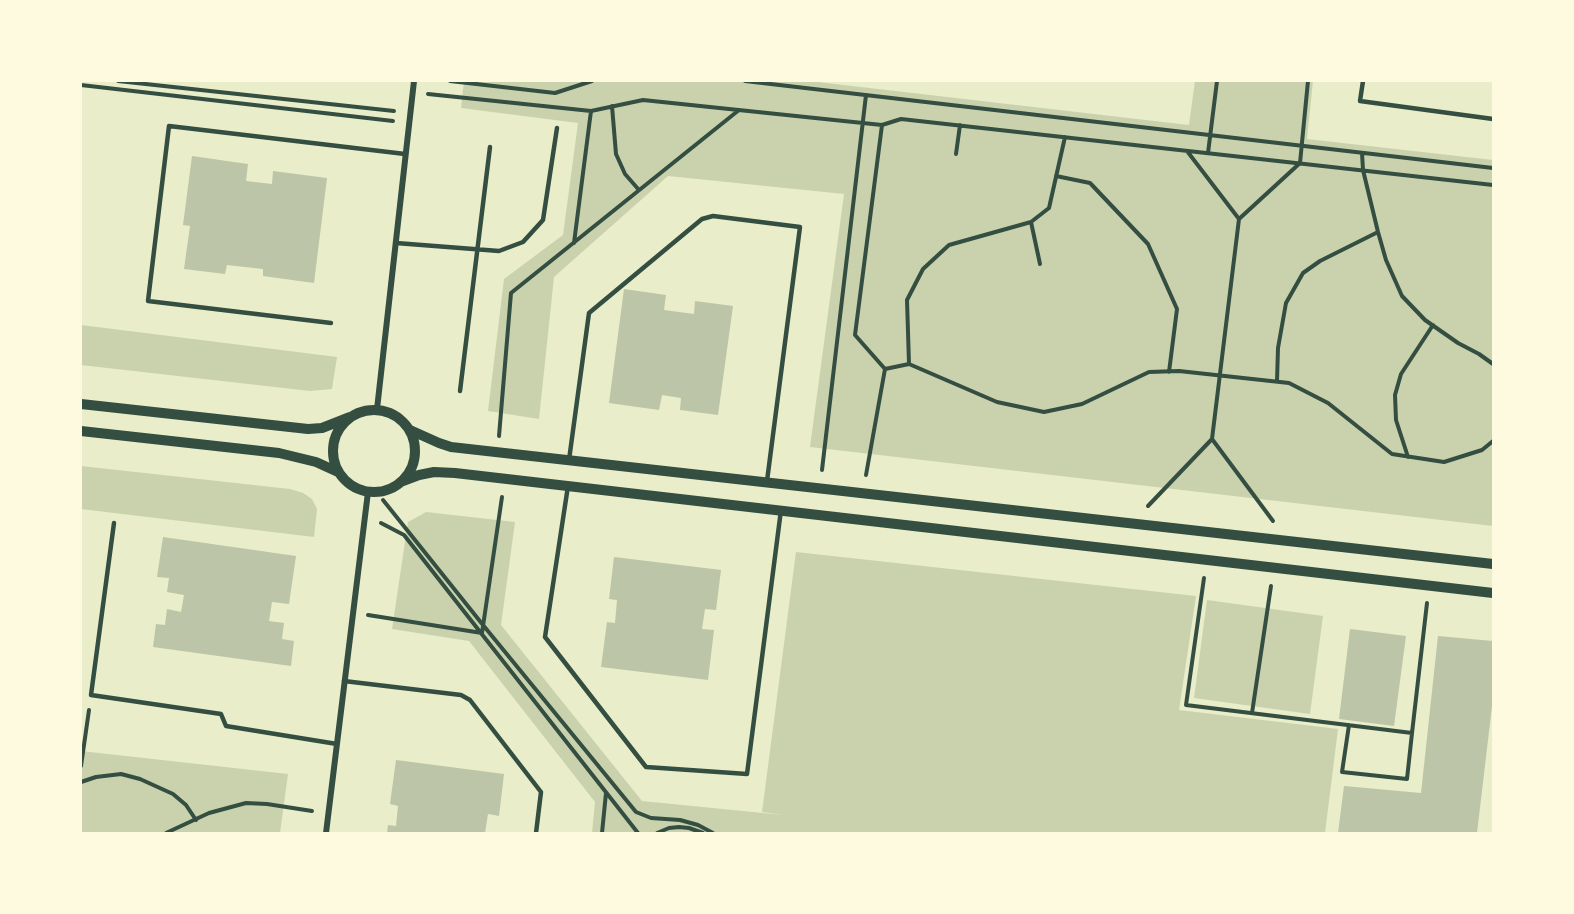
<!DOCTYPE html>
<style>
body{margin:0}
#map{position:relative;width:1574px;height:914px;overflow:hidden;background:#e9edc9;font-family:"Fira Sans Condensed",sans-serif}
canvas{display:block}
.frame{position:absolute;inset:0;border:82px solid #fefae0;pointer-events:none}
</style>
<div id="map">
<canvas width="1574" height="914"></canvas>
<div class="frame"></div>
</div>
<script>
const context = document.querySelector('canvas').getContext('2d');
context.lineJoin = 'round';
function fillPath(path, color) { context.fillStyle = color; context.fill(path, 'evenodd'); }
const toPath = rows => new Path2D(rows.map(r => 'M' + r).join(''));
function strokePath(path, color, width, dash) { context.strokeStyle = color; context.lineWidth = width; context.lineCap = dash ? 'butt' : 'round'; context.setLineDash(dash || []); context.stroke(path); }
fillPath(toPath([
 [464,81,809,81,1189,125,1195,81,1313,81,1307,139,1493,160,1493,526,810,447,844,194,668,176,554,277,539,419,488,411,504,279,563,235,578,123,461,108],
 [81,325,337,357,332,389,310,391,81,365],
 [81,466,290,489,303,493,312,499,317,509,314,537,81,509],
 [426,512,515,522,501,625,642,801,783,815,762,812,796,552,1196,596,1179,710,1338,729,1325,833,592,833,595,802,469,641,392,629,408,522],
 [1207,600,1323,616,1310,714,1194,698],
 [81,751,288,774,280,833,81,833]
]), '#cad2ad');
fillPath(toPath([
 [192,156,248,164,246,181,272,184,273,171,327,178,314,283,263,276,263,269,227,265,225,274,184,269,190,226,183,225],
 [624,289,666,295,664,310,694,314,695,301,733,306,718,415,680,410,681,398,662,395,659,410,609,403],
 [163,537,296,556,289,604,272,602,269,621,284,623,282,639,294,641,291,666,153,647,156,624,165,625,167,609,181,612,184,595,167,592,169,578,157,577],
 [614,557,721,570,716,610,705,609,702,629,714,630,708,680,601,667,607,622,615,623,617,600,609,599],
 [1350,629,1406,636,1394,726,1339,719],
 [1438,636,1493,641,1493,698,1477,833,1338,833,1344,786,1421,793],
 [396,760,504,774,499,816,488,814,485,833,387,833,388,825,396,826,398,806,390,804]
]), '#bcc5a7');
strokePath(toPath([
 [118,81,394,111],
 [450,81,555,93,592,81],
 [745,81,1493,168],
 [81,85,393,121],
 [428,94,591,111,643,100,882,125,901,119,1493,185],
 [612,106,616,154,625,174,639,190],
 [1187,151,1239,219],
 [1208,153,1217,81],
 [1362,153,1363,170,1378,232,1386,260,1402,296,1425,320,1458,343,1479,354,1493,364],
 [956,154,960,125],
 [1056,176,1090,183,1148,244,1177,309,1169,372],
 [1031,222,1040,264],
 [574,243,591,111],
 [909,364,907,300,923,269,949,245,1031,222,1049,208,1065,137],
 [885,369,909,364,997,402,1044,412,1082,404,1149,372,1179,371,1289,383,1328,403,1392,454,1444,462,1482,450,1493,441],
 [1277,381,1278,348,1286,303,1303,273,1320,261,1378,232],
 [499,436,511,293,739,110],
 [1408,457,1396,420,1395,395,1401,374,1433,325],
 [822,470,866,95],
 [866,475,885,369,855,335,882,125],
 [383,500,483,625,636,812,651,818,680,820,698,825,713,833],
 [1148,506,1212,439],
 [1273,521,1212,439,1239,219,1300,163,1308,81],
 [381,523,404,535,638,833],
 [1204,578,1186,705,1412,733,1427,603],
 [368,615,482,633,502,497],
 [1252,713,1271,586],
 [1349,725,1342,772,1407,779,1412,733],
 [81,766,89,710],
 [81,782,96,777,121,774,140,779,173,794,186,805,196,820],
 [166,833,209,813,246,803,267,804,312,811],
 [602,833,606,793],
 [657,833,669,828,679,827,689,828,703,833]
]), '#344e41', 4);
strokePath(toPath([
 [1363,81,1360,101,1493,119],
 [396,243,499,251,523,242,543,220,557,128],
 [331,323,148,301,169,126,405,154],
 [460,391,490,147],
 [569,460,589,313,702,219,713,216,800,227,767,481],
 [568,486,545,637,646,767,747,774,781,510],
 [114,523,91,695,221,714,226,726,337,744],
 [344,681,461,695,470,700,541,792,536,833]
]), '#344e41', 4.5);
strokePath(toPath([
 [377,409,414,81],
 [326,833,368,492]
]), '#344e41', 6);
strokePath(toPath([
 [81,404,308,429,322,428,350,417],
 '333 451a41 41 0 1 1 82 0a41 41 0 1 1-82 0Z',
 [410,430,439,443,451,447,1493,564],
 [81,431,279,453,316,462,338,472],
 [403,481,419,475,434,472,455,473,1493,593]
]), '#344e41', 10);
</script>
